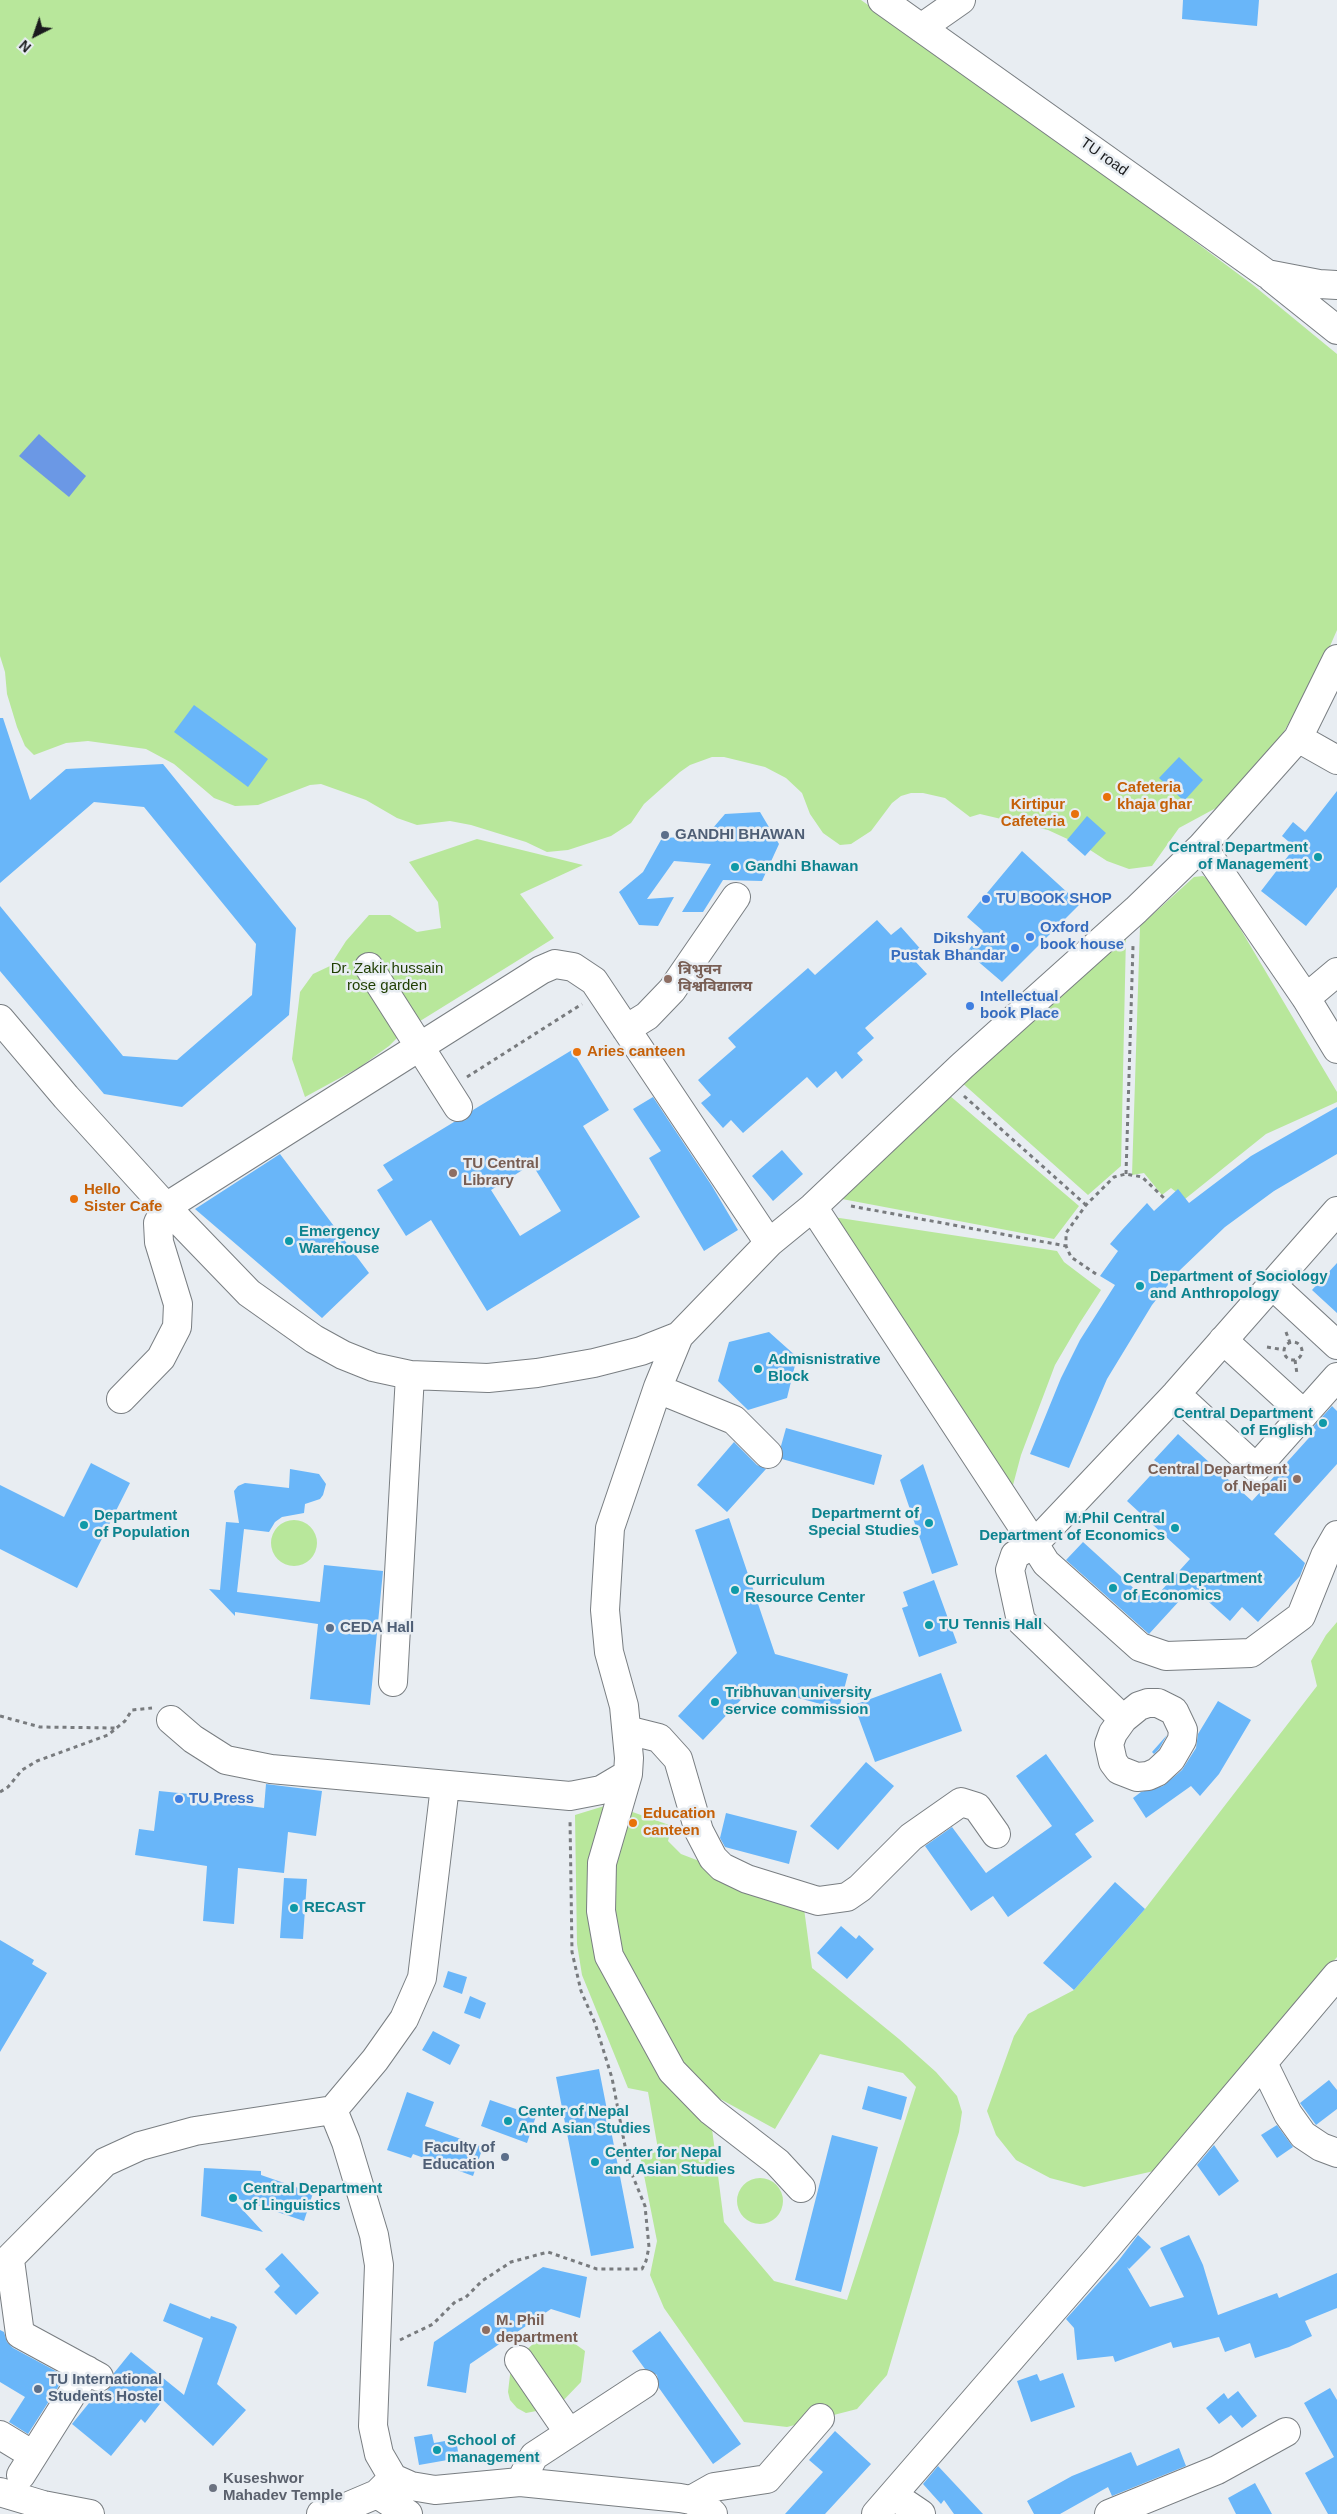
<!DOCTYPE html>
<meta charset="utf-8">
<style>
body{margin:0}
#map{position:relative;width:1337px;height:2514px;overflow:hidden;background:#e8edf2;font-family:Helvetica,sans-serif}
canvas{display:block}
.north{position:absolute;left:10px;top:10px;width:50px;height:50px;-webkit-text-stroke:4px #e8edf2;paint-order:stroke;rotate:221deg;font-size:14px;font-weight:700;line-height:20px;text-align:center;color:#1a1b1d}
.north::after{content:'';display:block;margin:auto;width:18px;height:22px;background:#1a1b1d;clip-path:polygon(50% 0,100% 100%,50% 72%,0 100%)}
</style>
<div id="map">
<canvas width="1337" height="2514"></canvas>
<div class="north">N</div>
</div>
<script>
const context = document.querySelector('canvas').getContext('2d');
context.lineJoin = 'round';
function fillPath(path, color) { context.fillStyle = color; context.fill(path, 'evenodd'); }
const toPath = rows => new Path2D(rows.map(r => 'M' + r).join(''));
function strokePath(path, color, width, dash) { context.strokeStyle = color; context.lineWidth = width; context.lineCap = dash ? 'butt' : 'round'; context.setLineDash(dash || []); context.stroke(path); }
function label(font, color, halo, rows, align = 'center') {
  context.font = font + ' Helvetica,"Noto Sans Devanagari",sans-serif'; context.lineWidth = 5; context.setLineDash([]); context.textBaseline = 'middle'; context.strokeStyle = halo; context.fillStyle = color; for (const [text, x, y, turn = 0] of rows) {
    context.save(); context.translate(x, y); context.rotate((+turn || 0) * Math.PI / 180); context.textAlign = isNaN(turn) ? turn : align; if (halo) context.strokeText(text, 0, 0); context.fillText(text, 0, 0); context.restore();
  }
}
fillPath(toPath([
 [0,0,861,0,1071,149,1253,285,1337,354,1337,630,1317,676,1283,733,1235,792,1216,808,1179,828,1152,866,1129,869,1107,861,1087,848,1048,830,980,814,970,817,945,798,923,793,911,793,901,796,892,803,871,831,851,844,840,845,823,833,810,814,802,793,786,778,765,767,724,757,712,757,690,765,680,772,644,804,631,823,611,836,568,850,547,852,526,842,471,825,450,821,417,825,397,818,366,800,321,784,310,785,258,805,235,806,214,798,174,764,146,749,88,741,66,743,34,755,25,746,17,727,7,694,5,672,0,656],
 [477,839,583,865,520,894,554,938,404,1031,389,1046,360,1067,305,1097,292,1059,300,992,313,974,330,966,346,941,369,915,390,915,417,932,441,928,438,902,409,862],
 [1203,876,1212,881,1337,1092,1337,1102,1266,1134,1185,1199,1171,1188,1162,1195,1144,1173,1132,1175,1140,926,1194,877],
 [1126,935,1121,1166,1088,1195,960,1081],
 [949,1095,1079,1206,1054,1239,842,1199],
 [833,1217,1057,1251,1064,1262,1101,1290,1079,1324,1055,1365,1021,1455,1009,1500],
 '271 1543a23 23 0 1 1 46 0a23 23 0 1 1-46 0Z',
 [1337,1622,1337,1957,1241,2070,1167,2168,1084,2187,1050,2178,1016,2160,996,2135,987,2111,1014,2036,1028,2014,1074,1990,1145,1909,1317,1686,1311,1661,1326,1635],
 [614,1803,600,1937,711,2121,724,2222,774,2281,847,2300,916,2087,903,2073,820,2054,775,2129,702,2089,688,2074,620,1960,607,1898,624,1809,672,1826,668,1841,681,1854,803,1901,812,1968,899,2039,936,2072,957,2096,962,2112,959,2132,887,2375,857,2409,787,2427,744,2422,664,2308,650,2275,657,2241,640,2155,658,2149,648,2092,628,2088,582,1975,577,1944,575,1815],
 '737 2201a23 23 0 1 1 46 0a23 23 0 1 1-46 0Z',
 [543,2335,564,2336,585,2351,581,2382,557,2407,526,2413,517,2408,510,2400,508,2392,510,2375,513,2362]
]), '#b8e79b');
fillPath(toPath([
 [39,434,86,476,69,497,19,456]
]), '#6b98e5');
fillPath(toPath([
 [1183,0,1259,0,1257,26,1182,19],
 [194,705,268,759,248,787,174,732],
 [0,718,3,718,30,800,66,769,163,764,296,928,289,1015,182,1107,104,1094,0,971,0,906,123,1056,177,1060,252,995,256,944,144,807,94,802,0,883],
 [1179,757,1203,780,1184,801,1159,778],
 [1337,791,1337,887,1306,926,1261,891,1295,847,1282,836,1293,822,1305,832],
 [760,812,779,844,762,881,723,880,703,912,682,912,711,864,674,861,647,899,674,897,658,926,639,925,619,892,643,872,662,838,706,836,725,814],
 [1087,816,1106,833,1085,856,1067,840],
 [1022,851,1080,904,1002,982,967,952,983,931,967,917],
 [877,920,891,935,901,927,924,953,915,961,927,974,865,1028,874,1038,857,1053,863,1060,842,1079,836,1071,817,1088,807,1077,743,1133,731,1120,723,1128,701,1103,711,1095,698,1080,736,1047,728,1038,808,968,815,975],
 [572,1050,609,1110,583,1126,640,1217,487,1311,431,1220,406,1236,377,1190,393,1180,383,1165,454,1122,466,1120,473,1110],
 [532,1164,561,1211,520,1236,491,1190],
 [653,1097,712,1186,738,1230,704,1251,649,1158,661,1151,633,1109],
 [1337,1107,1337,1154,1274,1191,1225,1227,1179,1271,1152,1305,1107,1379,1069,1468,1030,1454,1061,1378,1080,1340,1115,1285,1100,1276,1118,1251,1110,1244,1122,1230,1147,1203,1154,1211,1178,1189,1189,1203,1251,1156],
 [782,1150,803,1174,773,1201,752,1176],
 [280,1154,369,1273,322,1318,195,1209],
 [1337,1263,1337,1313,1312,1290],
 [769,1332,797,1357,787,1398,748,1410,718,1381,729,1342],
 [1332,1406,1337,1411,1337,1464,1274,1534,1305,1563,1300,1576,1258,1622,1242,1607,1230,1621,1192,1587,1149,1634,1066,1560,1083,1542,1150,1603,1190,1559,1127,1501,1160,1465,1154,1460,1178,1434,1252,1501,1316,1430,1313,1427],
 [786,1428,882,1455,874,1485,782,1459,781,1446],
 [734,1442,757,1465,766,1469,727,1512,697,1485],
 [91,1463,130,1483,77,1588,0,1549,0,1485,64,1517],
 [923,1464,958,1565,932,1574,900,1480],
 [290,1469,319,1474,326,1484,323,1495,320,1499,305,1504,304,1513,282,1517,275,1522,269,1532,244,1529,237,1592,320,1602,324,1565,383,1571,370,1705,310,1699,318,1624,235,1612,235,1616,209,1589,220,1590,226,1522,239,1523,234,1491,238,1486,245,1483,289,1488],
 [729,1518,775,1654,848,1674,839,1709,754,1686,703,1740,678,1716,737,1653,695,1530],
 [934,1580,957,1643,919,1657,902,1608,908,1606,903,1592],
 [941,1673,962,1731,875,1762,854,1705],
 [1218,1701,1251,1720,1219,1774,1200,1796,1191,1786,1146,1818,1133,1798,1141,1792,1163,1786,1182,1770,1196,1748,1198,1734],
 [1167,1735,1159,1749,1154,1754,1152,1752],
 [1046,1754,1094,1821,1075,1834,1092,1857,1008,1917,993,1896,971,1911,925,1846,952,1827,986,1873,1052,1826,1016,1776],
 [866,1762,894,1786,838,1850,810,1826],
 [266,1784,322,1791,316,1836,288,1832,284,1873,238,1868,234,1924,203,1921,207,1866,135,1855,139,1829,154,1831,159,1791,199,1795,199,1799,264,1808],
 [726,1813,797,1831,789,1864,725,1847,720,1838],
 [284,1878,307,1879,303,1939,280,1938],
 [1115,1882,1145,1909,1074,1990,1043,1963],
 [841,1926,856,1939,859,1935,874,1949,847,1979,817,1953],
 [0,1940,34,1960,32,1964,47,1973,0,2052],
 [448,1971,467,1977,462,1994,443,1987],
 [470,1996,486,2003,480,2019,464,2013],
 [433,2031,460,2045,450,2065,422,2050],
 [599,2069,634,2248,591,2256,556,2077],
 [1329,2080,1337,2090,1337,2109,1316,2125,1300,2103],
 [868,2086,907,2097,901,2120,862,2109],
 [407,2092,434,2102,425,2126,483,2147,473,2176,413,2154,411,2158,387,2150],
 [490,2100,536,2116,527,2143,481,2126],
 [1277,2125,1293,2147,1277,2158,1261,2135],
 [832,2135,878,2147,841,2292,795,2280],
 [1214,2145,1239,2181,1219,2196,1197,2165],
 [204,2168,261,2171,261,2175,313,2193,304,2221,230,2196,263,2232,201,2216],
 [1138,2235,1151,2247,1129,2269,1127,2267,1150,2307,1184,2297,1160,2248,1189,2235,1203,2265,1218,2315,1277,2293,1279,2298,1337,2273,1337,2308,1305,2321,1312,2336,1289,2347,1255,2358,1250,2343,1225,2352,1219,2337,1173,2348,1171,2342,1115,2362,1113,2356,1077,2360,1074,2328,1066,2319,1119,2260],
 [282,2253,319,2293,296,2315,274,2292,280,2286,265,2269],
 [543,2267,587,2277,580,2318,551,2309,470,2364,466,2393,427,2386,434,2342],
 [170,2303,210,2319,211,2316,234,2324,237,2327,217,2384,246,2410,213,2446,163,2400,145,2423,141,2419,111,2456,72,2424,98,2392,107,2391,112,2385,114,2373,131,2352,184,2395,203,2338,163,2321],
 [0,2330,4,2332,7,2342,13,2348,65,2376,28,2434,9,2422,25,2397,0,2382],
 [660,2331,741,2444,713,2464,659,2388,657,2375,645,2369,632,2351],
 [1063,2373,1075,2407,1031,2422,1017,2381,1037,2374,1040,2381],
 [1330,2388,1337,2400,1337,2514,1328,2514,1305,2473,1334,2457,1304,2403],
 [1238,2391,1257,2416,1242,2428,1231,2415,1219,2424,1206,2408,1224,2393,1228,2399],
 [835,2431,871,2464,825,2514,785,2514,823,2472,809,2460],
 [432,2434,434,2443,456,2439,459,2458,419,2465,414,2437],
 [1179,2448,1186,2466,1112,2496,1108,2487,1060,2514,1034,2514,1027,2501,1072,2476,1131,2452,1137,2466],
 [938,2466,983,2514,954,2514,944,2500,941,2504,923,2484],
 [1255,2483,1272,2514,1236,2514,1228,2498]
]), '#69b6f9');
const minor = toPath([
 [882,0,1267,274,1319,284,1337,285],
 [921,28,961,0],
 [1272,278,1337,330],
 [1298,738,1337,760],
 [1202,846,1306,998,1337,1049],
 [369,967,458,1107],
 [1306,998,1337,972],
 [0,1019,66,1097,166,1207,249,1293,314,1339,343,1355,373,1367,410,1375,488,1378,537,1373,594,1363,641,1351,679,1336,769,1243,813,1207,962,1066,1136,910,1202,846,1298,738,1337,659],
 [626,1029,647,1016,672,990,736,897],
 [813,1207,1034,1544,1176,1394,1337,1211],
 [1271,1284,1337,1345],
 [679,1336,658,1387,610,1528,605,1610,609,1652,624,1706,629,1758,628,1774,602,1863,601,1911,609,1956,672,2071,711,2111,777,2162,801,2188],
 [1223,1340,1304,1414],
 [658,1389,734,1420,768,1454],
 [1176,1394,1256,1468,1337,1377],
 [121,1399,161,1358,177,1327,178,1304,159,1242,158,1223,166,1207,541,970,555,964,573,967,594,981,769,1243],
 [393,1682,410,1375],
 [1148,1703,1158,1703,1174,1711,1183,1730,1182,1740,1171,1759,1157,1772,1148,1776,1137,1777,1119,1770,1113,1762,1109,1744,1113,1733,1123,1719,1139,1706,1148,1703],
 [1123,1719,1021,1621,1010,1570,1015,1555,1034,1544,1046,1563,1140,1647,1166,1656,1251,1653,1301,1616,1325,1556,1337,1535],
 [171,1720,193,1739,226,1760,271,1769,570,1796,601,1790,628,1774],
 [627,1730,659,1738,678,1759,699,1831,713,1858,722,1867,747,1879,818,1901,847,1897,860,1888,911,1837,961,1802,977,1807,996,1834],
 [1263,2063,1288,2114,1303,2135,1321,2147,1337,2153],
 [10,2260,20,2334,99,2377],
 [0,2268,105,2162,140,2146,195,2131,333,2110],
 [519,2360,569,2433],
 [0,2435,33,2455],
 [21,2475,87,2370],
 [393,2478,411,2486,435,2490,520,2482,534,2456,644,2384],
 [520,2482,680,2498,691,2500,707,2508,713,2514],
 [0,2492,43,2505,90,2514],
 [377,2494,408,2514],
 [893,2495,921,2514],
 [691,2500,714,2487,767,2479,820,2418],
 [321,2514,337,2511,377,2494,393,2478,379,2454,373,2426,379,2265,374,2235,346,2142,333,2110,375,2060,404,2019,422,1978,445,1786],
 [876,2514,1098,2258,1337,1975],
 [1109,2514,1217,2470,1286,2432]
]);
strokePath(minor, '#797e82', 30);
strokePath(toPath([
 [467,1077,582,1004],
 [964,1096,1086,1205],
 [1126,1174,1133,946],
 [851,1206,1066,1246],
 [1096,1274,1071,1257,1066,1246,1066,1233,1086,1205,1114,1177,1126,1174,1142,1177,1164,1198],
 [1286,1332,1290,1343],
 '1284 1351a9 9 0 1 1 18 0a9 9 0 1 1-18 0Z',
 [1267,1347,1284,1350],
 [1295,1360,1297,1374],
 [0,1716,40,1727,115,1728],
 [0,1792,8,1787,22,1770,37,1761,108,1735,125,1721,132,1710,152,1708],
 [400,2340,433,2324,456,2301,465,2298,482,2281,511,2262,548,2252,597,2269,642,2269,646,2261,649,2247,645,2206,629,2167,612,2078,595,2023,581,1991,572,1952,570,1819]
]), '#787b7e', 3, [4, 4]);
strokePath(minor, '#fff', 28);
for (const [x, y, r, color] of [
 [1107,797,5,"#e8710a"],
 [1075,814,5,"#e8710a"],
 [665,835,5,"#5c6f8a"],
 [1318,857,5,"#0f9aa8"],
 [735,867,5,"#0f9aa8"],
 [986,899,5,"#3f7fe0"],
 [1030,937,5,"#3f7fe0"],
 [1015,948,5,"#3f7fe0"],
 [668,979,5,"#8d6e63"],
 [970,1006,5,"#3f7fe0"],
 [577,1052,5,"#e8710a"],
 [453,1173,5,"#8d6e63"],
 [74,1199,5,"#e8710a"],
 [289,1241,5,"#0f9aa8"],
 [1140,1286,5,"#0f9aa8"],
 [758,1369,5,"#0f9aa8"],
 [1323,1423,5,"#0f9aa8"],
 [1297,1479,5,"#8d6e63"],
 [929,1523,5,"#0f9aa8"],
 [84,1525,5,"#0f9aa8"],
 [1175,1528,5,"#0f9aa8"],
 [1113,1588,5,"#0f9aa8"],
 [735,1590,5,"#0f9aa8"],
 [929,1625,5,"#0f9aa8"],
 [330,1628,5,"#5c6f8a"],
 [715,1702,5,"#0f9aa8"],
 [179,1799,5,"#3f7fe0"],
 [633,1823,5,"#e8710a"],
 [294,1908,5,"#0f9aa8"],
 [508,2121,5,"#0f9aa8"],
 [505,2157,5,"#5c6f8a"],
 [595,2162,5,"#0f9aa8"],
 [233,2198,5,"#0f9aa8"],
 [486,2330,5,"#8d6e63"],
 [38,2389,5,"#5c6f8a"],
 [437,2450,5,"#0f9aa8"],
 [213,2488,5,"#6b7280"]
]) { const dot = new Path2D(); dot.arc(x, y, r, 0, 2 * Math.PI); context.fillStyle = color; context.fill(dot); strokePath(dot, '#e8edf2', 2); }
label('15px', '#1a1b1d', '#e8edf2', [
 ["TU road",1104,157,35]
]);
label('bold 15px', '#c56008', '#e8edf2', [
 ["Cafeteria",1117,788],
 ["khaja ghar",1117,805],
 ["Kirtipur",1065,805,"right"],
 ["Cafeteria",1065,822,"right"],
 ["Aries canteen",587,1052],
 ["Hello",84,1190],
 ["Sister Cafe",84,1207],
 ["Education",643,1814],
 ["canteen",643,1831]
], 'left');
label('bold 15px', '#4e5e75', '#e8edf2', [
 ["GANDHI BHAWAN",675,835],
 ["CEDA Hall",340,1628],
 ["Faculty of",495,2148,"right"],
 ["Education",495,2165,"right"],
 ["TU International",48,2380],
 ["Students Hostel",48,2397]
], 'left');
label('bold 15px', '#0d838f', '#e8edf2', [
 ["Central Department",1308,848,"right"],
 ["of Management",1308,865,"right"],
 ["Gandhi Bhawan",745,867],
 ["Emergency",299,1232],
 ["Warehouse",299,1249],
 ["Department of Sociology",1150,1277],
 ["and Anthropology",1150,1294],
 ["Admisnistrative",768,1360],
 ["Block",768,1377],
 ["Central Department",1313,1414,"right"],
 ["of English",1313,1431,"right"],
 ["Departmernt of",919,1514,"right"],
 ["Special Studies",919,1531,"right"],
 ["Department",94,1516],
 ["of Population",94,1533],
 ["M.Phil Central",1165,1519,"right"],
 ["Department of Economics",1165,1536,"right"],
 ["Central Department",1123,1579],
 ["of Economics",1123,1596],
 ["Curriculum",745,1581],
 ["Resource Center",745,1598],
 ["TU Tennis Hall",939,1625],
 ["Tribhuvan university",725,1693],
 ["service commission",725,1710],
 ["RECAST",304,1908],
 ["Center of Nepal",518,2112],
 ["And Asian Studies",518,2129],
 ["Center for Nepal",605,2153],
 ["and Asian Studies",605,2170],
 ["Central Department",243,2189],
 ["of Linguistics",243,2206],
 ["School of",447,2441],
 ["management",447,2458]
], 'left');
label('bold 15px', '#366cbe', '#e8edf2', [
 ["TU BOOK SHOP",996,899],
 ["Oxford",1040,928],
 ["book house",1040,945],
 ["Dikshyant",1005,939,"right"],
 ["Pustak Bhandar",1005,956,"right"],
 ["Intellectual",980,997],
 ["book Place",980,1014],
 ["TU Press",189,1799]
], 'left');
label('15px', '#1f3e02', '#e8edf2', [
 ["Dr. Zakir hussain",387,969],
 ["rose garden",387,986]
]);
label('bold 15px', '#785e54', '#e8edf2', [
 ["त्रिभुवन",678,970],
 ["विश्वविद्यालय",678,987],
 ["TU Central",463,1164],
 ["Library",463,1181],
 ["Central Department",1287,1470,"right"],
 ["of Nepali",1287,1487,"right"],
 ["M. Phil",496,2321],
 ["department",496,2338]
], 'left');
label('bold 15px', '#5b616d', '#e8edf2', [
 ["Kuseshwor",223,2479],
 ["Mahadev Temple",223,2496]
], 'left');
</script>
